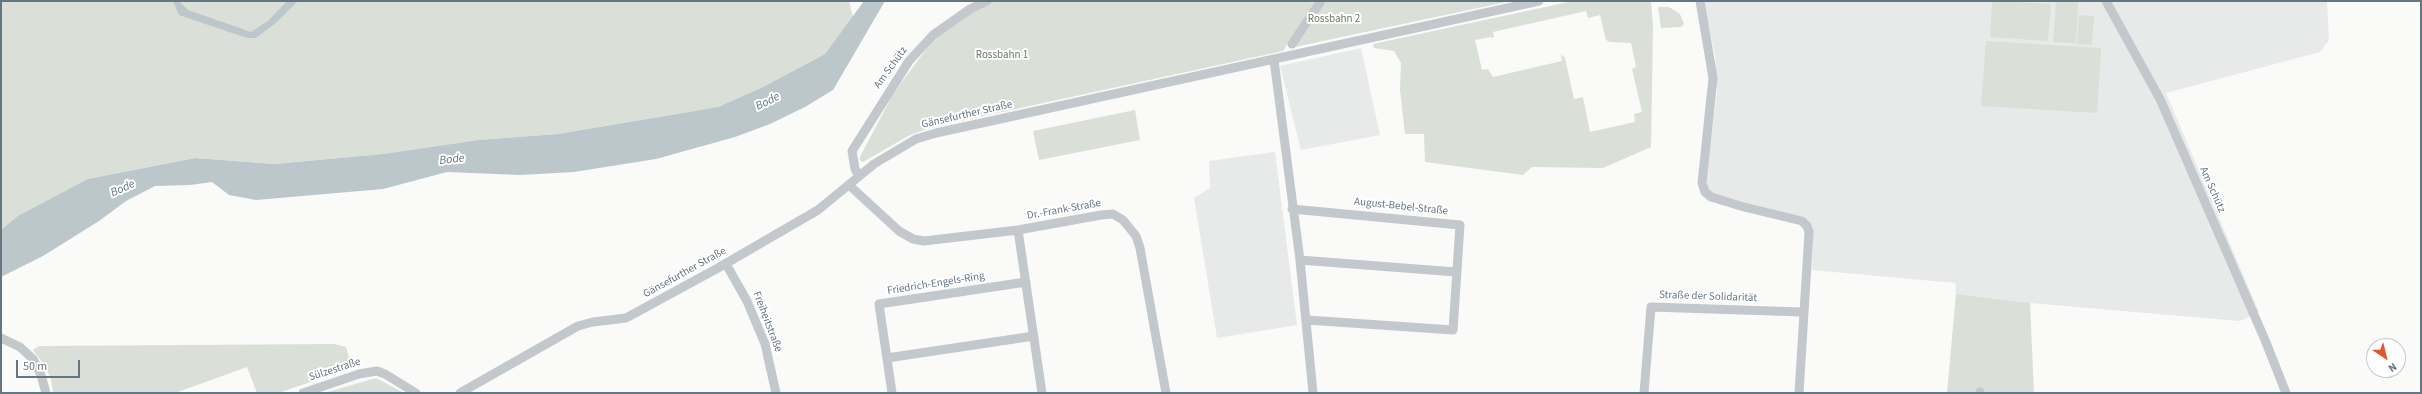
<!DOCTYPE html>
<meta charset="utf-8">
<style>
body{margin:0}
#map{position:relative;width:2422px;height:394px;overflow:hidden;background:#fafaf8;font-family:"Source Sans 3",sans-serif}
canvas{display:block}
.frame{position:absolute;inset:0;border:2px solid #657683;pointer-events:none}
.north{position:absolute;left:2366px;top:338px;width:40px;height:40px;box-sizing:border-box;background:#fff;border:1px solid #c1c8cd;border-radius:50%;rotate:145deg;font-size:11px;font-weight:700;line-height:16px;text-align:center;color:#657683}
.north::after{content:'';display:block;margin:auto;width:14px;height:18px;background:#e4572e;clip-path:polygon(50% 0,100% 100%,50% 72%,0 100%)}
.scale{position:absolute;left:16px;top:360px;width:64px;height:18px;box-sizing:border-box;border:2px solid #657683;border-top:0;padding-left:5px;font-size:12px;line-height:14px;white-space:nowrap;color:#657683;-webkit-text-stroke:3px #fff;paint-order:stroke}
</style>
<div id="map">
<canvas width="2422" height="394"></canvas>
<div class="frame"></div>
<div class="north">N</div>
<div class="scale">50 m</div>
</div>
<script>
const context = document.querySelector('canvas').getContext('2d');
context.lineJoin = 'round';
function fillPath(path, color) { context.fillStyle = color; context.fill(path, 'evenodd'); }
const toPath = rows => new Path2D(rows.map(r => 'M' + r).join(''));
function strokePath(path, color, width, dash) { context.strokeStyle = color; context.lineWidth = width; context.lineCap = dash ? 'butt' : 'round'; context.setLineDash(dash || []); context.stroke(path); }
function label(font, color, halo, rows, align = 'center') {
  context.font = font + ' "Source Sans 3",sans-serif'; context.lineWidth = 4; context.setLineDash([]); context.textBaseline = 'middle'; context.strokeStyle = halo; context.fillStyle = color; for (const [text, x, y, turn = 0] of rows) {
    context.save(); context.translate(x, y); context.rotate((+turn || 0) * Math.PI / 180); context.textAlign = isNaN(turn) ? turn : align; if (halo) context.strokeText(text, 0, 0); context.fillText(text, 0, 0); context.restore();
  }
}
fillPath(toPath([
 [1703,1,2327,1,2329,40,2320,52,2166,93,2259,312,2240,321,2030,303,1956,294,1955,283,1812,270,1813,230,1807,219,1712,194,1707,186,1707,172,1717,92,1715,55],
 [1361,48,1380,135,1301,150,1280,66],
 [1275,152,1297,325,1217,338,1194,198,1210,188,1209,161]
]), '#e8e9e9');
fillPath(toPath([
 [1,1,849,1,853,17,825,54,763,87,718,107,558,134,478,140,383,154,274,164,195,158,88,179,1,230],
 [990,1,1316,1,1283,51,933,127,910,135,863,162,859,159,893,94,933,40,970,10],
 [1324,1,1511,1,1295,47],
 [1573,1,1651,1,1653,27,1651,147,1603,168,1532,167,1523,175,1425,162,1424,134,1405,134,1400,90,1401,63,1394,51,1374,48,1373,44],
 [1586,11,1588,18,1600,15,1606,40,1610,42,1631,43,1636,67,1632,69,1642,112,1634,114,1635,122,1590,132,1583,97,1574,99,1565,58,1561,54,1562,61,1493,77,1488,69,1482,70,1475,40,1491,37,1494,38,1493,32],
 [1992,1,2051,4,2048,41,1990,37],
 [2056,1,2078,1,2076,43,2053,42],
 [1658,7,1669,7,1680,14,1684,24,1681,27,1661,28],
 [2079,15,2094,16,2092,45,2077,44],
 [1986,41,2101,48,2097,113,1981,106],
 [1135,110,1140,140,1039,160,1033,131],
 [1956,294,2030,303,2034,393,1947,393],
 [334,344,346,347,352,368,278,393,257,393,247,367,175,393,53,393,51,379,43,363,33,350,39,346],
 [376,378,404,393,324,393]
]), '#dadfd7');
fillPath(toPath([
 [173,1,179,1,188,10,251,32,268,21,287,1,298,1,277,22,256,38,247,38,179,15],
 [864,1,885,1,833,90,805,107,770,124,735,137,656,159,574,172,520,175,447,172,383,189,256,200,229,195,212,182,190,185,155,186,126,201,99,221,43,256,1,277,1,230,18,216,88,179,195,158,274,164,383,154,478,140,558,134,718,107,763,87,825,54]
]), '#bbc7cb');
strokePath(toPath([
 [1700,1,1713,78,1704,164,1702,183,1705,192,1711,197,1744,207,1802,221,1807,226,1809,232,1799,393],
 [2106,1,2160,99,2265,340,2286,393],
 [1292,44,1321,1],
 [1274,60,1300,260,1313,393],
 [859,176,855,169,852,151,909,61,933,35,970,9,987,1],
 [849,185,899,231,913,239,924,241,1018,230,1101,215,1113,214,1123,220,1136,236,1140,248,1166,393],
 [1292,209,1460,225,1453,330,1307,320],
 [1018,230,1042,393],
 [1300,260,1456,272],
 [726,264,747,301,765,344,776,393],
 [1,338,20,347,33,359,41,375,46,393],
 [887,358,1034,336],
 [303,393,359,374,377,371,385,374,416,393],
 [460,393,578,326,593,322,626,318,718,268,818,210,874,164,916,139,936,133,1539,1],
 [892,393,879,304,1026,282],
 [1644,393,1651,307,1802,312],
 [1980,393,1980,392]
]), '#c3c8cc', 9);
label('11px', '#687a64', '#fff', [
 ["Rossbahn 2",1334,20],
 ["Rossbahn 1",1002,56]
]);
label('11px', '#657683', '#fff', [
 ["Am Schütz",891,68,-54],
 ["Gänsefurther Straße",967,115,-13],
 ["Am Schütz",2212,190,66],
 ["August-Bebel-Straße",1401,207,6],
 ["Dr.-Frank-Straße",1064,210,-10],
 ["Gänsefurther Straße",685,273,-29],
 ["Friedrich-Engels-Ring",936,284,-9],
 ["Straße der Solidarität",1708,297,2],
 ["Freiheitstraße",767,322,69],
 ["Sülzestraße",335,370,-18]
]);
label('italic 12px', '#60757c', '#fff', [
 ["Bode",768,102,-26],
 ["Bode",452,160,-6],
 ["Bode",123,189,-24]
]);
</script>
